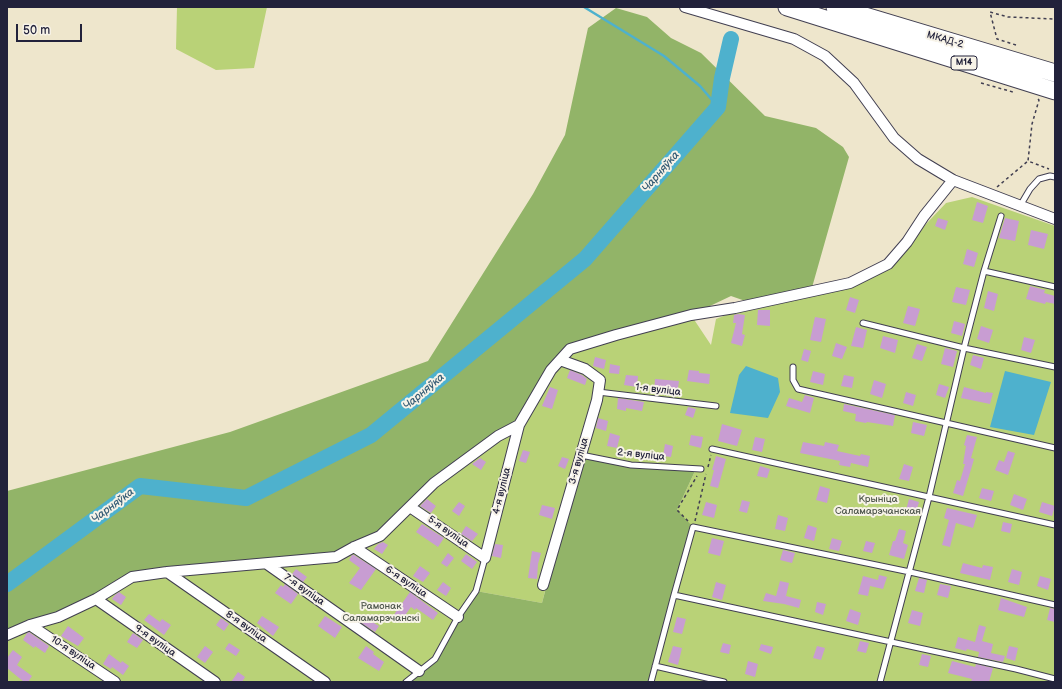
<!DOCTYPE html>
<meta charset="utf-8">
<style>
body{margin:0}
#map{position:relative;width:1062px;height:689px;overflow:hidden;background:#eee6cc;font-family:"Balsamiq Sans",sans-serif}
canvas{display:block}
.frame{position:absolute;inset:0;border:8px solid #22223b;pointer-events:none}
.scale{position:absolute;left:16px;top:24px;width:66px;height:18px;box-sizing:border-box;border:2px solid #22223b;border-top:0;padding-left:5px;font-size:12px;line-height:14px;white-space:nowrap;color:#22223b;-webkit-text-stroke:3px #f7f3e8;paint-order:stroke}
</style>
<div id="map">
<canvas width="1062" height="689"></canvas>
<div class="frame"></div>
<div class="scale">50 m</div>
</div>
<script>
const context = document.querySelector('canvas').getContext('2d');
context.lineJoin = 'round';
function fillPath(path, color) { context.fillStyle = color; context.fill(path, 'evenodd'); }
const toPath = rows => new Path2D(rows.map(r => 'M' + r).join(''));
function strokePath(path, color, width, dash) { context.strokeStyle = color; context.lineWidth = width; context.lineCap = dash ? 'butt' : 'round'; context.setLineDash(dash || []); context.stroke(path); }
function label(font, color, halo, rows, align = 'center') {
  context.font = font + ' "Balsamiq Sans",sans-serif'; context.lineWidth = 4; context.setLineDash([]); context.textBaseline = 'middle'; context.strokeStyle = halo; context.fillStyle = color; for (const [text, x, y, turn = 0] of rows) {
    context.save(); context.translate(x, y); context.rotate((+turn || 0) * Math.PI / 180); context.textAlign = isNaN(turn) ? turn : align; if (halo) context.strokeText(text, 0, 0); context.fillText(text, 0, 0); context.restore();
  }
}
fillPath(toPath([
 [177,7,267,7,254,68,216,70,176,49],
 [972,197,1055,226,1055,682,652,682,677,510,695,471,562,524,542,603,476,591,435,659,406,682,7,682,7,635,570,349,691,315,711,345,716,319,754,304,850,283,888,264,946,203]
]), '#b9d277');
fillPath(toPath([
 [616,8,647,17,671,38,701,53,765,116,816,128,843,147,849,157,811,291,754,304,731,296,691,315,570,349,519,425,434,483,380,536,336,557,132,577,96,599,7,635,7,491,230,432,428,361,533,194,565,135,588,28],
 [581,455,631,465,695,471,677,510,693,527,651,682,406,682,435,659,476,591,542,603]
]), '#92b468');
fillPath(toPath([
 [746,366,778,378,780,392,768,418,730,413,739,375],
 [1005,371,1051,382,1034,435,990,427]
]), '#4eb1cd');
strokePath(toPath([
 [584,7,664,56,700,86,718,107]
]), '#4eb1cd', 2.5);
strokePath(toPath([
 [7,584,140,486,246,498,371,435,585,259,718,107,722,78,731,39]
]), '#4eb1cd', 16);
fillPath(toPath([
 [977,202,988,206,983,223,972,220],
 [938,218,948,221,945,230,935,226],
 [1005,218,1019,221,1015,241,999,238],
 [1031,230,1048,234,1044,249,1028,245],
 [967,249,978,253,974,267,963,264],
 [1030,286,1045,290,1044,293,1055,296,1055,304,1046,302,1045,304,1026,299],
 [956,287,970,290,966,305,952,302],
 [988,291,998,294,994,311,984,308],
 [850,297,859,300,855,313,846,310],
 [908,306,920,309,915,326,903,323],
 [758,310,770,310,770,326,757,325],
 [738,314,745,315,742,334,745,335,742,346,731,343,736,323,733,323,734,315],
 [815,317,826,319,821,342,810,340],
 [954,321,965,324,962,336,951,333],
 [981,326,993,330,989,343,977,339],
 [856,327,867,330,863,348,851,346],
 [883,336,898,340,895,353,880,348],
 [1024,337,1035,340,1031,353,1021,350],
 [836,343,847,347,842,359,832,356],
 [917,344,927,347,922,361,912,358],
 [945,348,957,351,953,367,941,364],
 [804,349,811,351,808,362,801,360],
 [973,355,984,358,981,369,970,365],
 [595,357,606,360,604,369,593,366],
 [610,364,620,366,619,374,609,373],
 [570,370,582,375,587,379,585,385,567,378],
 [689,370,699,371,699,373,710,374,709,384,687,381],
 [813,371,825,374,823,385,810,382],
 [626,375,638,376,637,387,624,385],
 [844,375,854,377,852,388,841,386],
 [655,379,679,381,677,395,666,393,666,392,654,391],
 [874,380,886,384,882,398,870,394],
 [939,384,949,387,945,398,936,395],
 [550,387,558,390,552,409,542,406],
 [964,387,986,393,986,392,993,393,990,404,961,398],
 [906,392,916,395,913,406,903,403],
 [805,395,814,398,810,413,786,406,789,398,802,402],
 [618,398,644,402,642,411,626,408,626,411,617,409],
 [844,404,895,415,893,426,867,422,866,423,855,421,856,414,843,411],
 [688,407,696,409,693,418,685,415],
 [598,418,608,421,606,431,596,428],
 [913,422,927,425,924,436,911,433],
 [722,424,742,430,737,446,718,441],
 [610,433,620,436,617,448,607,446],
 [691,435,703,437,701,448,689,445],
 [967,435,977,437,971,458,974,459,972,466,963,496,953,493,957,480,960,481,965,464,963,464,966,446,964,445],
 [755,437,765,439,762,452,752,450],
 [803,442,824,446,825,442,839,445,837,451,860,456,861,454,870,456,868,467,851,463,850,467,839,465,840,461,800,453],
 [665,444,673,446,671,457,663,456],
 [523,450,530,452,526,463,519,461],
 [1008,451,1015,453,1008,475,995,470,999,460,1004,462],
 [716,456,726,459,718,488,710,486,714,470,712,470],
 [562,457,569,459,565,469,558,466],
 [480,458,486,462,481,470,472,464],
 [904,464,913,467,909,481,899,479],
 [760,466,770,469,767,478,757,476],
 [820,486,830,489,827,503,816,500],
 [982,488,994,491,991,501,979,498],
 [1014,494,1027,499,1023,510,1010,505],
 [427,499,436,506,431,513,420,506],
 [909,499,919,502,916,512,906,510],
 [742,500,750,502,747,513,739,511],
 [459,502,465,506,459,516,452,511],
 [706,502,717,505,714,518,702,515],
 [1042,502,1055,506,1052,516,1039,512],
 [542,505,555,508,552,519,539,515],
 [947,508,977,515,973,528,956,523,950,547,942,545,949,520,944,518],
 [778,515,788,518,785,531,775,529],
 [1003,522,1012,524,1010,533,1001,531],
 [422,524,444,538,438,547,416,532],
 [808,525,817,528,814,541,804,538],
 [466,526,478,534,472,541,461,534],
 [899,529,906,531,903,543,908,545,904,559,889,555,893,541,895,541],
 [712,538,724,541,720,556,708,553],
 [832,538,842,541,839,551,829,549],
 [866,541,875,543,872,553,863,551],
 [383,542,388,545,382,554,374,549,378,544],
 [495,544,503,545,501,558,492,556],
 [783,550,795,553,792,563,780,560],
 [532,551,541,553,538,564,537,579,528,578],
 [448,553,454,558,447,567,441,563],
 [466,554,477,562,472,569,461,561],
 [352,555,354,555,376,569,361,590,349,583,360,568,349,560],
 [963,563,982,568,983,565,993,567,990,580,960,573],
 [420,566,430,573,423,582,413,576],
 [296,569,307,577,303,582,292,574],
 [1012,569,1022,572,1019,585,1008,582],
 [879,575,887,577,883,589,870,586,868,596,858,594,863,576,878,580],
 [1040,576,1051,579,1048,590,1037,586],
 [919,578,927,580,924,593,915,591],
 [780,581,789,583,786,596,801,600,799,608,784,604,763,601,766,593,776,596],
 [443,582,451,588,446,596,437,590],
 [716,582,726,585,722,600,712,597],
 [285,584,298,594,291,604,275,593,281,585,283,587],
 [940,584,951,586,948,598,937,595],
 [119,592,126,597,121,605,112,599,115,595],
 [410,592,438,613,433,620,416,608,415,610,411,607,401,621,393,616],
 [1001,598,1027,607,1024,617,998,610],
 [817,602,826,604,823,615,815,612],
 [1050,608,1055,609,1055,622,1047,620],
 [850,609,861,613,858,625,846,621],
 [912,610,923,613,920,626,908,623],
 [149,614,160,622,162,619,171,625,164,635,144,620],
 [361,615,379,626,375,632,357,620],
 [262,616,279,627,273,636,257,623],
 [325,616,342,627,335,638,318,626],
 [677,617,686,619,682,634,673,632],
 [221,618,229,624,224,631,216,625],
 [979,625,986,627,982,641,993,644,991,653,1005,656,1003,662,978,657,979,652,967,649,966,651,955,648,958,637,975,642],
 [68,626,84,638,78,646,61,636],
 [29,632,49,646,45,653,35,646,34,648,23,640,27,633],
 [133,633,143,640,137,648,127,642],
 [860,641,869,643,866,653,857,651],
 [229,643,240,650,236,656,225,649],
 [723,643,731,645,729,654,720,652],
 [761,644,773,647,771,654,759,650],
 [205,646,213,652,205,663,197,657],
 [366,646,374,652,373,654,384,662,379,671,358,658],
 [673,646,682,648,678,665,668,662],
 [817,646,825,648,821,660,813,658],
 [1009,646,1018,648,1015,661,1006,658],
 [13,650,22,657,17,665,32,676,28,682,24,682,7,668,7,658],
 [109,654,121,663,122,661,129,666,123,675,112,667,111,669,103,664],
 [922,654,931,656,928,667,919,665],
 [748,661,758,664,755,677,745,674],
 [952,661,975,667,976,664,993,668,989,682,971,682,972,679,948,673],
 [238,672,245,677,242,682,231,682]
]), '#c89dd2');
const service = toPath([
 [1020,206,1030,189,1039,179,1050,176,1055,177],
 [984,271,1055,287],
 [863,323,964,348,1055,367],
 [793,367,793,380,798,389,1055,448],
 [598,392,716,406],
 [712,449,1055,525],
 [581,455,631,465,701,469],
 [674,595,1016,669,1055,679],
 [655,666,724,682],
 [406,682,435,659,458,617,476,591,485,558],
 [651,682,674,595,693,527,910,572,1055,605],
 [880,682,929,497,964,348,984,271,1001,216]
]);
const minor = toPath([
 [685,7,794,39,825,56,854,83,894,138,918,159,953,180,1055,219],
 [410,507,485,558,519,425],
 [354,547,458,617],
 [267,564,419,671],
 [167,572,325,682],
 [543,585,597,400,600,380,585,369,560,360],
 [96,599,215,682],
 [30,625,115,682],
 [7,635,30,625,58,617,96,599,132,577,167,572,336,557,354,547,380,536,434,483,498,436,519,425,551,370,570,349,616,335,691,315,735,308,850,283,888,264,907,242,924,216,953,180]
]);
const trunk = toPath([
 [787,7,1055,91],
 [835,7,1055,73]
]);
strokePath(service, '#413f51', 7);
strokePath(minor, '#413f51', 12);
strokePath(trunk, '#413f51', 19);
strokePath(toPath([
 [1016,45,997,39,990,12,1008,17,1055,19],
 [981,83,1013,92],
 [1038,99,1039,100,1032,124,1028,161,1049,169],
 [997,187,1028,161],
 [708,467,711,455],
 [688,521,677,510,697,476],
 [695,521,706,474]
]), '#413f51', 1.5, [3, 3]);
strokePath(service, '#fff', 5);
strokePath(minor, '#fff', 10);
strokePath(trunk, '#fff', 17);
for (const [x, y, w] of [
 [964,63,26]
]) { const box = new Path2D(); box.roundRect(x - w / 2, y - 7, w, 14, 3); context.fillStyle = '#f7f3e8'; context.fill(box); strokePath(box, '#22223b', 1); }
label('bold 9px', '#22223b', null, [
 ["М14",964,63]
]);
label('10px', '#22223b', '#f7f3e8', [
 ["МКАД-2",945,40,16],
 ["1-я вуліца",658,390,7],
 ["2-я вуліца",641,455,6],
 ["3-я вуліца",579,461,-74],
 ["4-я вуліца",502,491,-76],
 ["5-я вуліца",448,532,35],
 ["6-я вуліца",406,582,34],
 ["7-я вуліца",304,590,35],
 ["8-я вуліца",246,627,35],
 ["9-я вуліца",155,641,35],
 ["10-я вуліца",73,653,34]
]);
label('10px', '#4f574d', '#f7f3e8', [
 ["Крыніца",878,499],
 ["Саламарэчанская",878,511],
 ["Рамонак",381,606],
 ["Саламарэчанскі",381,618]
]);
label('italic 11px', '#345b75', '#f7f3e8', [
 ["Чарняўка",661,172,-49],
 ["Чарняўка",424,392,-40],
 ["Чарняўка",113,506,-37]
]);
</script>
